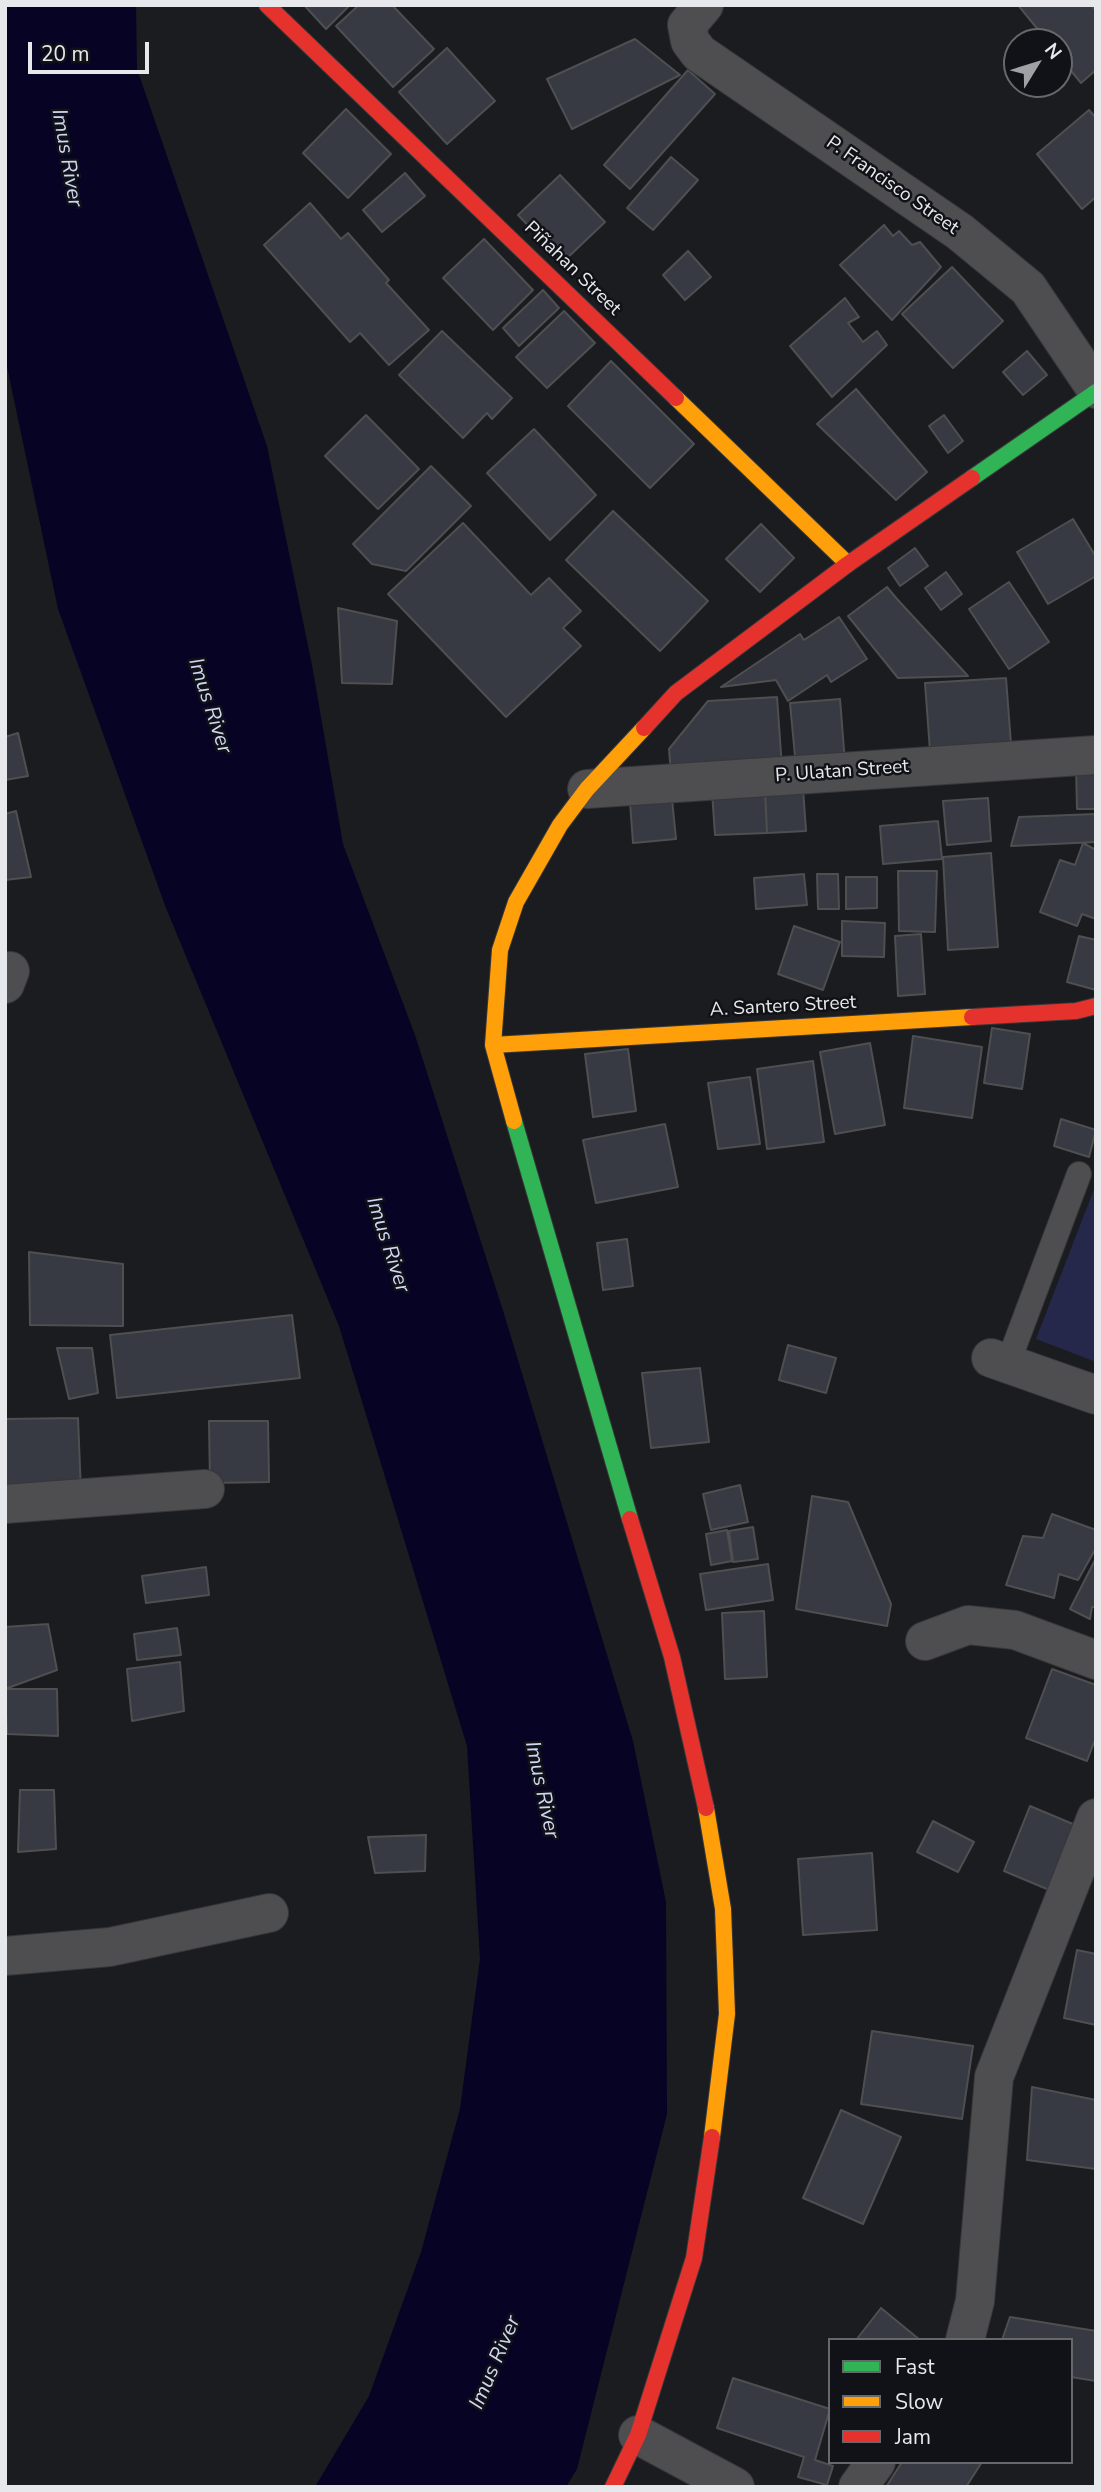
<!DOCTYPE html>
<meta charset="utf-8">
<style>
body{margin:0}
#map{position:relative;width:1101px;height:2492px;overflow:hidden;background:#1b1c1f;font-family:"Nunito Sans",sans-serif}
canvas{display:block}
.frame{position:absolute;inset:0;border:7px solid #e7e8eb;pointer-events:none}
.legend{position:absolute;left:828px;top:2338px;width:245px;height:126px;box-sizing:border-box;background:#111217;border:2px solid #67686c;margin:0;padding:9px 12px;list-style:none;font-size:21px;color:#e7e8eb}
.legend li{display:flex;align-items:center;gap:14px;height:35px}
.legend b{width:35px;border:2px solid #67686c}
.north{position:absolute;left:1003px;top:28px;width:70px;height:70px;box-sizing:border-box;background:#111217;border:2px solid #67686c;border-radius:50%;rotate:52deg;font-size:19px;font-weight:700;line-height:28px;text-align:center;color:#e7e8eb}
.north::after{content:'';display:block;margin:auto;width:24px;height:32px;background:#a0a1a4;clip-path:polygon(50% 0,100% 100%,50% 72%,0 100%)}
.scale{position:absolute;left:28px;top:42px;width:121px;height:32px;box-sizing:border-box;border:4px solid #e7e8eb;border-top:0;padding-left:9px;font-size:21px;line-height:24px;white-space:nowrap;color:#e7e8eb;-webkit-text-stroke:5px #111217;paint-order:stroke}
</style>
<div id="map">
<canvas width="1101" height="2492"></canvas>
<div class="frame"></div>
<ul class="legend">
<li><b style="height:9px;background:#30b455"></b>Fast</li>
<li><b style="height:9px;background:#ff9f0a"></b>Slow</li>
<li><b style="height:9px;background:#e5322d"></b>Jam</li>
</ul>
<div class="north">N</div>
<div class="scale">20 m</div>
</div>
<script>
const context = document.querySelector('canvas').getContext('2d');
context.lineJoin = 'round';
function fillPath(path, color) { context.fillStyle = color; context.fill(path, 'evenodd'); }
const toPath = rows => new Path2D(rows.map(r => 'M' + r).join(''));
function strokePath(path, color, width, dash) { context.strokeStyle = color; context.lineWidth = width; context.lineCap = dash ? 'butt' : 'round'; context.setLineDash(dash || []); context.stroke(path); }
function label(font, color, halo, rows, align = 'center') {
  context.font = font + ' "Nunito Sans",sans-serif'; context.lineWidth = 5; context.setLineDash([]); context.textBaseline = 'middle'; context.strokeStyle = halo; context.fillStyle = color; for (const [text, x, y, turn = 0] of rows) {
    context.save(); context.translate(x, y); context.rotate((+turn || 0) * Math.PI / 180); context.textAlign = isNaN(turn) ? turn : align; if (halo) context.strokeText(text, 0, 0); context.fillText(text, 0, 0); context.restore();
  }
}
fillPath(toPath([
 [1096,1184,1096,1362,1036,1339]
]), '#25284a');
fillPath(toPath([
 [5,5,136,5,137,69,267,446,312,665,343,844,415,1035,505,1317,633,1741,666,1902,667,2114,577,2469,566,2487,315,2487,369,2396,421,2252,460,2109,480,1959,467,1746,339,1326,166,908,58,609,5,357]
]), '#070325');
const building = toPath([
 [304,5,350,5,326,29,304,5],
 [359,5,392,5,434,49,393,87,336,26,359,5],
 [1018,5,1091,5,1096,11,1096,70,1081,83,1059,56,1059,42,1048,42,1018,5],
 [635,39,680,75,572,129,547,79,635,39],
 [447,48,495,101,447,144,399,92,447,48],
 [688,70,715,94,630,189,604,165,688,70],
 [346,109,391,154,348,198,303,153,346,109],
 [1089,110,1096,118,1096,197,1082,209,1037,154,1089,110],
 [671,157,698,180,653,230,627,208,671,157],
 [405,173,425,196,382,232,363,210,405,173],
 [560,175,605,222,563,262,518,215,560,175],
 [310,203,341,239,348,233,389,280,386,283,429,330,389,365,360,333,350,342,264,245,310,203],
 [884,225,893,236,899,231,912,245,920,242,941,267,892,320,840,265,884,225],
 [484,239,533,290,493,330,443,278,484,239],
 [688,251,711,277,685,300,663,275,688,251],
 [952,267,1003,321,953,368,902,314,952,267],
 [543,290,559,308,519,346,503,328,543,290],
 [845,298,859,317,848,323,863,342,877,331,887,345,832,397,790,346,845,298],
 [564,311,595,343,547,388,516,357,564,311],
 [442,331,512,398,492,419,487,413,463,438,399,375,442,331],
 [1027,351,1047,375,1023,395,1003,372,1027,351],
 [611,361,694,444,650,488,568,406,611,361],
 [856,389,927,472,896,500,817,424,856,389],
 [366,415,419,469,378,509,325,456,366,415],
 [944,415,963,441,948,453,929,426,944,415],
 [534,429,596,495,550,540,487,473,534,429],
 [431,466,471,506,406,571,372,564,353,544,431,466],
 [613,511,708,601,660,651,566,560,613,511],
 [1073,519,1096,557,1096,576,1048,604,1017,552,1073,519],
 [463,523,531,595,549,578,581,611,563,628,581,646,506,717,388,594,463,523],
 [761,524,794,558,760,592,726,559,761,524],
 [915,548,928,566,900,586,888,568,915,548],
 [946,572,962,594,941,610,925,588,946,572],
 [1009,582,1049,642,1009,669,969,609,1009,582],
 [887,587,897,599,968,676,898,678,848,616,887,587],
 [338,608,397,621,392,684,342,683,338,608],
 [839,617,867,659,831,682,827,675,788,701,776,680,721,687,800,634,804,640,839,617],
 [1006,678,1011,744,930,751,925,683,1006,678],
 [777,697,782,768,671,774,669,749,708,701,777,697],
 [840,699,845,763,796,767,790,703,840,699],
 [18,733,28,776,5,780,5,737,18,733],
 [1076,765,1096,765,1096,809,1077,809,1076,765],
 [803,788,806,831,767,833,765,789,803,788],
 [765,789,767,833,715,835,712,792,765,789],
 [988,798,991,841,947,845,943,801,988,798],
 [672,799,676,839,633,843,630,802,672,799],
 [16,811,31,877,5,880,5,814,16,811],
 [1096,814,1096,842,1011,846,1019,817,1096,814],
 [938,821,942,859,883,864,880,826,938,821],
 [1083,843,1096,850,1096,919,1082,914,1077,926,1040,912,1060,860,1075,865,1083,843],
 [991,853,998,947,948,950,943,857,991,853],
 [898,871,937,871,935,932,899,931,898,871],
 [804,874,807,905,756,909,754,878,804,874],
 [817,874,838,874,839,909,818,909,817,874],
 [846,877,877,877,877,908,846,909,846,877],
 [842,921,885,923,884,957,842,956,842,921],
 [794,926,840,942,823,990,778,974,794,926],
 [921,934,925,994,898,996,895,936,921,934],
 [1079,936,1096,940,1096,990,1067,982,1079,936],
 [992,1028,1030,1034,1022,1089,984,1083,992,1028],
 [913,1036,982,1047,972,1118,904,1108,913,1036],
 [870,1043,885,1125,835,1134,820,1052,870,1043],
 [628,1049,636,1111,593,1117,585,1054,628,1049],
 [813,1061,824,1142,767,1149,757,1069,813,1061],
 [750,1077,760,1144,718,1149,708,1083,750,1077],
 [1061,1119,1096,1130,1089,1157,1054,1146,1061,1119],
 [665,1124,678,1187,596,1203,583,1140,665,1124],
 [627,1239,633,1286,603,1290,597,1243,627,1239],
 [29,1252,123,1264,123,1326,30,1325,29,1252],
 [292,1315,300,1378,117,1398,110,1335,292,1315],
 [788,1345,836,1358,826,1393,779,1380,788,1345],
 [57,1348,92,1348,98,1393,69,1399,57,1348],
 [700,1368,709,1442,651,1448,642,1373,700,1368],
 [78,1418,81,1493,5,1495,5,1419,78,1418],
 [209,1421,268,1421,269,1482,210,1483,209,1421],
 [740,1485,748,1522,711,1530,703,1494,740,1485],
 [812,1496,848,1502,891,1604,887,1626,796,1609,812,1496],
 [1052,1514,1096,1530,1096,1548,1078,1580,1059,1574,1054,1598,1006,1585,1023,1536,1043,1538,1052,1514],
 [753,1527,758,1559,733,1562,729,1531,753,1527],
 [727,1530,732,1561,711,1565,706,1534,727,1530],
 [1096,1558,1096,1607,1092,1607,1090,1619,1070,1609,1096,1558],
 [768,1564,773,1600,706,1610,700,1574,768,1564],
 [206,1567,209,1595,146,1603,142,1576,206,1567],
 [764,1611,767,1677,725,1679,722,1613,764,1611],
 [48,1624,57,1670,5,1689,5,1627,48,1624],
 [177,1628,181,1655,137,1660,134,1634,177,1628],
 [180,1662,184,1711,132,1721,127,1669,180,1662],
 [1052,1669,1096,1685,1096,1737,1087,1761,1026,1738,1052,1669],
 [5,1689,57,1689,58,1736,7,1734,5,1689],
 [20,1790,54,1790,56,1849,18,1852,20,1790],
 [1030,1806,1080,1827,1054,1892,1004,1871,1030,1806],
 [933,1821,974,1842,958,1872,917,1852,933,1821],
 [426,1835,425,1871,375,1873,368,1837,426,1835],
 [872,1853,877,1930,803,1935,798,1859,872,1853],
 [1077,1950,1096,1954,1096,2025,1064,2018,1077,1950],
 [872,2031,973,2046,962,2119,861,2104,872,2031],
 [1032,2087,1096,2100,1096,2169,1027,2160,1032,2087],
 [841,2110,901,2137,863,2224,803,2198,841,2110],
 [881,2308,920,2340,856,2340,881,2308],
 [1010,2317,1096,2331,1096,2381,1071,2377,1071,2340,1002,2340,1010,2317],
 [733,2378,830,2409,815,2460,833,2466,827,2485,798,2477,804,2457,717,2428,733,2378],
 [902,2462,982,2462,966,2487,886,2487,902,2462]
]);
fillPath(building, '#373943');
strokePath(building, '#4e4f51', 2);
const lane = toPath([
 [1008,1363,1079,1174]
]);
const street = toPath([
 [704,5,687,25,690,41,699,53,960,232,1028,288,1096,389],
 [587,789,1096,755],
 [5,984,10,971],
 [991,1358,1096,1395],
 [5,1504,205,1489],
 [925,1641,968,1625,1015,1630,1096,1660],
 [5,1956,110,1947,269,1913],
 [965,2340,975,2301,994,2077,1096,1818],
 [638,2435,735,2487],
 [858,2487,876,2462]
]);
const fast = toPath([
 [972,478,1096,392],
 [514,1121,630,1519]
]);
const slow = toPath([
 [676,398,848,564],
 [493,1045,972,1017],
 [514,1121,493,1045,500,950,516,902,560,825,587,789,644,728],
 [706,1808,723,1909,727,2014,712,2137]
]);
const jam = toPath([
 [267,5,676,398],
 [644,728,676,693,848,564,972,478],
 [972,1017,1076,1011,1096,1006],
 [630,1519,672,1657,706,1808],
 [613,2487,638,2435,694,2258,712,2137]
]);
strokePath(lane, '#37373a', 26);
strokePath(street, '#37373a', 40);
strokePath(fast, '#37373a', 18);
strokePath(slow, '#37373a', 18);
strokePath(jam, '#37373a', 18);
strokePath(lane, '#4e4e51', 24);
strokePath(street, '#4e4e51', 38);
strokePath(fast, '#30b455', 16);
strokePath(slow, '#ff9f0a', 16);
strokePath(jam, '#e5322d', 16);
label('19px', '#e7e8eb', '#111217', [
 ["P. Francisco Street",892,186,35],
 ["Piñahan Street",572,269,44],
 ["P. Ulatan Street",842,772,-4],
 ["A. Santero Street",783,1007,-3]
]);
label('italic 21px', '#d0d6f5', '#111217', [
 ["Imus River",66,158,80],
 ["Imus River",209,706,72],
 ["Imus River",387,1245,72],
 ["Imus River",541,1790,78],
 ["Imus River",496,2363,-67]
]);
</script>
